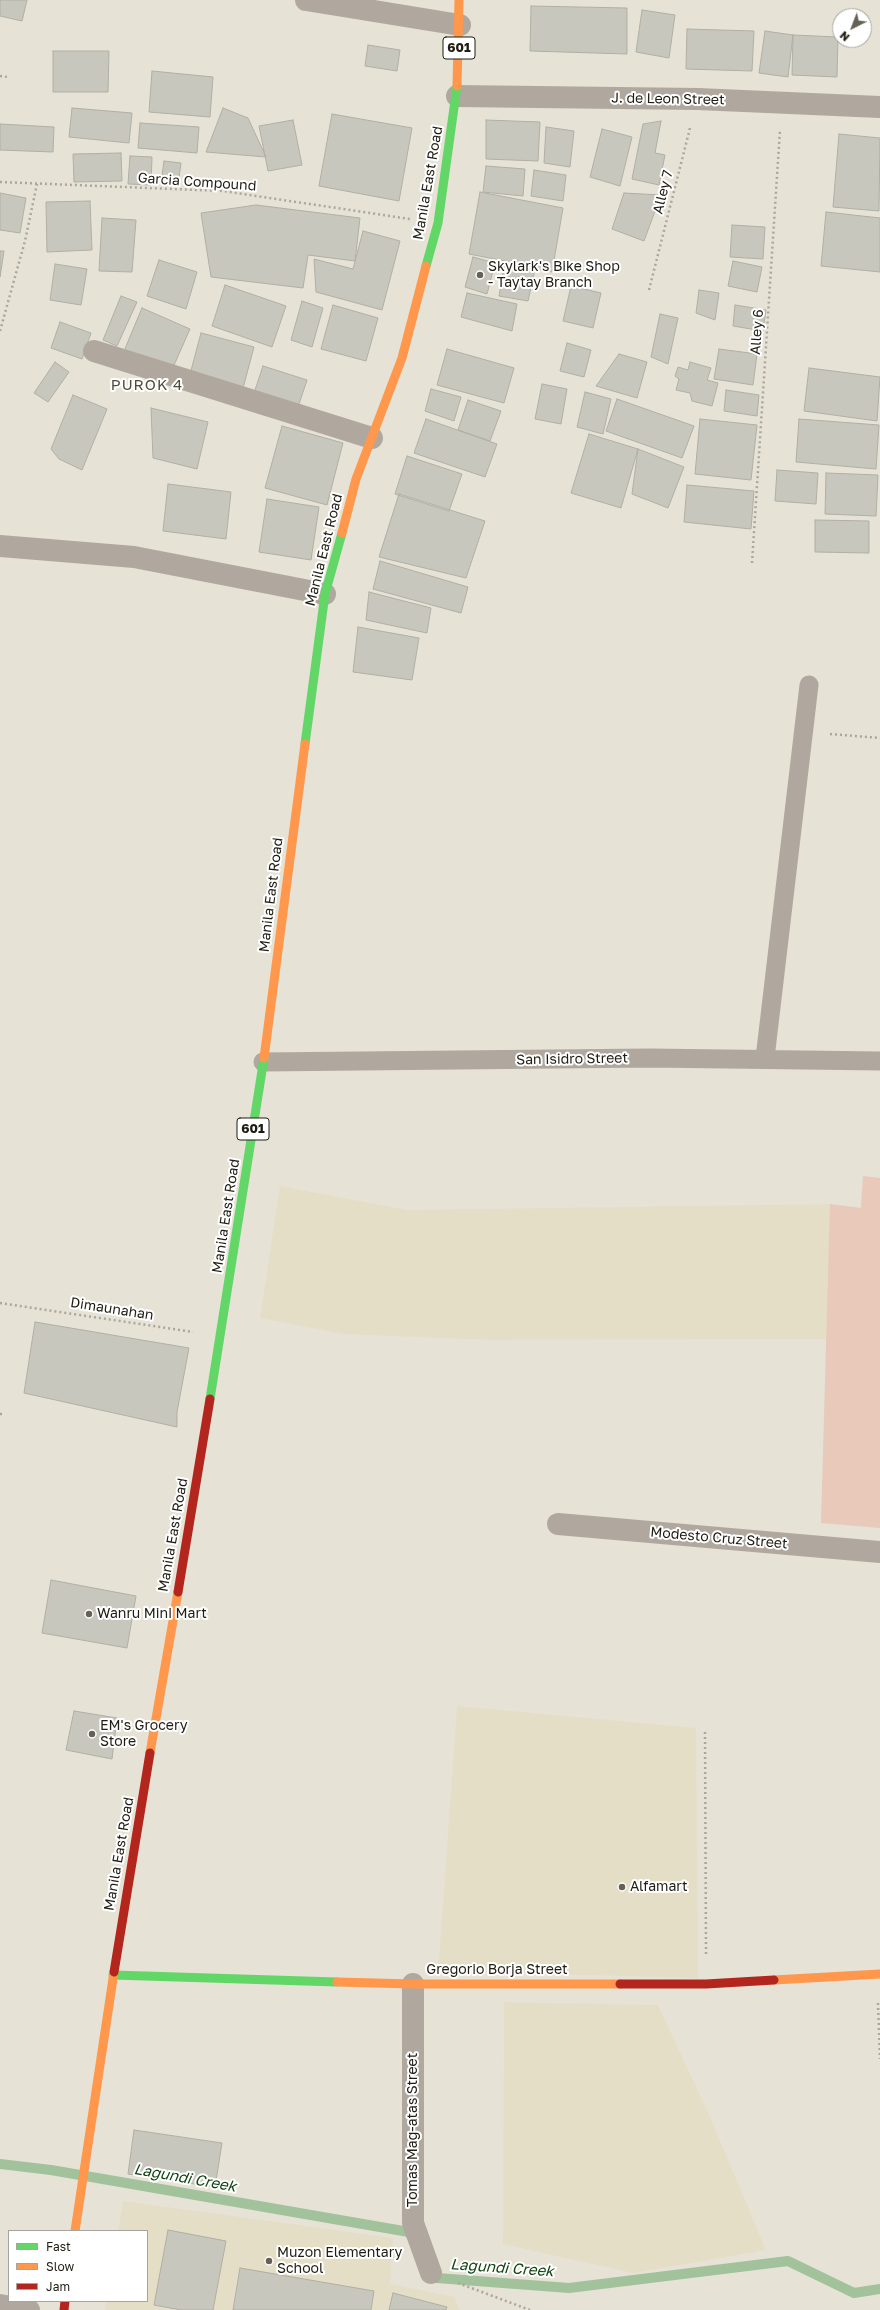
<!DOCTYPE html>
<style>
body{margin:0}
#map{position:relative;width:880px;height:2310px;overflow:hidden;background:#e6e2d5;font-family:"Golos Text",sans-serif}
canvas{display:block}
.legend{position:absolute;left:8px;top:2230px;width:140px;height:72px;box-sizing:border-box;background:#fff;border:1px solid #a5a4a1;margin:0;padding:5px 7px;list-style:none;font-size:12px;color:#1f1c13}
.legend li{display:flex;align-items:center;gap:8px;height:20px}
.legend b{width:20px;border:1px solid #a5a4a1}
.north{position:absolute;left:832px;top:8px;width:40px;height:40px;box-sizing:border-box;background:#fff;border:1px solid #a5a4a1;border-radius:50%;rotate:222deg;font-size:11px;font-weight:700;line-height:16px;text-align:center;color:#1f1c13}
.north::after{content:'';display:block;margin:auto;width:14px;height:18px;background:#656157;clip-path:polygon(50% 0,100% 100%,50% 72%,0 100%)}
</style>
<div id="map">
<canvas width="880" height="2310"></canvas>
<ul class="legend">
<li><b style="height:5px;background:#63d668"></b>Fast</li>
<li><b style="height:5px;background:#ff974d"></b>Slow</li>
<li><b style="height:5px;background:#b3261e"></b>Jam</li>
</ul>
<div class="north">N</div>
</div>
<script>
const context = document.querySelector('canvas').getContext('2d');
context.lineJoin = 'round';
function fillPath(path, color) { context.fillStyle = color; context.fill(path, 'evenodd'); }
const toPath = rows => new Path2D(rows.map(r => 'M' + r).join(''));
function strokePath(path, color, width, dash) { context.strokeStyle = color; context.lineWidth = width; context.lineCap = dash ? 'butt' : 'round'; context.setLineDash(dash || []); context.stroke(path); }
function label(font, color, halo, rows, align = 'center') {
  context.font = font + ' "Golos Text",sans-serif'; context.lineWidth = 4; context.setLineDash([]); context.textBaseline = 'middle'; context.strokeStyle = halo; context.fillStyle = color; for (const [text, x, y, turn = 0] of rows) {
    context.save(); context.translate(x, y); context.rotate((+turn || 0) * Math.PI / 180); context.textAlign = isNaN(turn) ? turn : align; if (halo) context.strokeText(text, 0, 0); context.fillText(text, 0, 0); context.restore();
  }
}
fillPath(toPath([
 [280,1186,407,1210,830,1204,827,1339,491,1340,343,1334,260,1318],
 [457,1706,696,1728,698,1978,476,1972,438,1973],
 [504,2002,658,2005,710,2117,766,2250,633,2273,503,2244],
 [123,2201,393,2238,390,2284,454,2297,460,2310,105,2310,106,2301,147,2301,147,2231,118,2231]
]), '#e5dec7');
fillPath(toPath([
 [863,1176,880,1178,880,1528,821,1523,830,1204,861,1208]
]), '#e8c9ba');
strokePath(toPath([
 [0,2164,51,2170,409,2232,414,2240],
 [431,2270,437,2278,569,2288,788,2261,854,2293,880,2289]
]), '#a1c29a', 10);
const building = toPath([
 [0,0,27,0,22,21,0,16,0,0],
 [531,6,627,8,627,54,530,51,531,6],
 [642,10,675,15,669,58,636,52,642,10],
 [687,29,754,31,752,71,686,69,687,29],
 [765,31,793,35,788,77,759,73,765,31],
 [793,35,838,37,837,77,792,75,793,35],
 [368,45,400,50,397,71,365,66,368,45],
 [53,51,109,51,108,92,53,92,53,51],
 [152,71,213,77,210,117,149,112,152,71],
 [72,108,132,113,129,143,69,137,72,108],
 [223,108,248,118,266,157,206,152,223,108],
 [332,114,412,128,399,201,319,186,332,114],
 [293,120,302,165,268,171,259,126,293,120],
 [486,120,540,122,538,161,486,159,486,120],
 [661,121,655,153,665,155,659,185,632,179,643,124,661,121],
 [140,123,199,127,197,153,138,148,140,123],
 [0,124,54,127,53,152,0,150,0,124],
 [546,127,574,131,570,167,544,163,546,127],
 [602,129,632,137,620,186,590,177,602,129],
 [839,134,880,138,879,211,833,207,839,134],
 [121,153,122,181,74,182,73,154,121,153],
 [130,156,152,157,151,185,128,184,130,156],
 [164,161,181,163,178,185,161,183,164,161],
 [486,166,525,169,523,196,483,192,486,166],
 [534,170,566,175,563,201,531,196,534,170],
 [480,192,563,208,552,272,535,269,528,301,499,296,505,261,469,254,480,192],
 [0,193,26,198,20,233,0,230,0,193],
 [624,193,661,195,644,241,612,229,624,193],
 [90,201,92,250,47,252,46,202,90,201],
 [256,205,360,218,355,261,308,255,303,288,211,277,201,213,256,205],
 [826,212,880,218,880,272,821,266,826,212],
 [102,218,136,220,132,272,99,271,102,218],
 [732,225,765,227,763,259,730,257,732,225],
 [363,231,400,241,382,310,316,292,314,259,353,269,363,231],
 [0,251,4,251,0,277,0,251],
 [473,257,495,263,487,294,465,287,473,257],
 [159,260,197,272,186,309,147,296,159,260],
 [733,261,762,267,757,292,728,286,733,261],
 [55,264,87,269,81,305,50,300,55,264],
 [225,285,286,306,272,347,212,326,225,285],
 [571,286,601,293,593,328,563,321,571,286],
 [699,290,719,293,715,320,696,313,699,290],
 [467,293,517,304,512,331,461,317,467,293],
 [121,296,137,302,117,346,103,340,121,296],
 [302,301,323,308,312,347,291,340,302,301],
 [333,305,378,318,366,361,321,349,333,305],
 [735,305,766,310,763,331,733,326,735,305],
 [142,308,190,329,171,372,124,351,142,308],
 [660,314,678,318,668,364,651,357,660,314],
 [60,322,91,333,82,359,51,348,60,322],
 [201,333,254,347,242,392,189,378,201,333],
 [567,343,591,350,584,377,560,371,567,343],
 [447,349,514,368,504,403,437,385,447,349],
 [719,349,757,354,753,385,714,379,719,349],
 [619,354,647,362,637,398,596,386,619,354],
 [55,362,69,372,48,402,34,393,55,362],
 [690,362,711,368,707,380,718,383,712,406,692,401,690,393,676,390,679,379,675,376,678,367,688,370,690,362],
 [263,366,307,380,297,410,253,396,263,366],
 [809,368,880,377,877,421,804,411,809,368],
 [542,384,567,389,561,424,535,419,542,384],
 [431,389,461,397,454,421,425,411,431,389],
 [726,390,759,395,757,416,724,411,726,390],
 [585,392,611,399,603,434,577,427,585,392],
 [73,395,107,409,82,470,59,459,51,449,73,395],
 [617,399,694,426,682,458,606,431,617,399],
 [468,400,501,411,490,441,458,430,468,400],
 [151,408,208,422,197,469,153,458,151,408],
 [426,419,497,444,485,477,414,453,426,419],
 [700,419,757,425,751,480,695,474,700,419],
 [799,419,879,425,876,469,796,462,799,419],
 [282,426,343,443,327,505,265,488,282,426],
 [589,434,638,449,621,508,571,493,589,434],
 [638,449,684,467,668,508,632,494,638,449],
 [407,456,462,474,449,511,395,494,407,456],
 [777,470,818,473,816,504,775,501,777,470],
 [826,473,878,475,876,516,825,514,826,473],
 [168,484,231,492,226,539,163,531,168,484],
 [687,485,754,491,751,529,684,522,687,485],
 [399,494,485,521,466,578,379,557,399,494],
 [267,499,319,507,311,560,259,552,267,499],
 [815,520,869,521,869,553,815,552,815,520],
 [380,561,468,587,461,613,373,589,380,561],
 [369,592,431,608,427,633,366,620,369,592],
 [358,627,419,638,412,680,353,672,358,627],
 [35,1322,189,1348,177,1412,177,1427,24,1393,35,1322],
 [51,1580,136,1596,127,1648,42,1633,51,1580],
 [74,1711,117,1718,112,1759,66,1750,74,1711],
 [134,2130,222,2143,215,2187,128,2174,134,2130],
 [168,2230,226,2241,213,2310,181,2310,154,2305,168,2230],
 [240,2268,374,2291,371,2310,233,2310,240,2268],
 [393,2293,447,2307,446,2310,389,2310,393,2293]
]);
fillPath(building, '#c8c7bd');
strokePath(building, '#b0afa5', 1);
strokePath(toPath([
 [0,76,8,77],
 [0,182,223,191,410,219],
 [649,290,690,128],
 [0,331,25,241,37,184],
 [752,563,780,130],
 [830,734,880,738],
 [0,1303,193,1332],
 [0,1414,2,1414],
 [705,1732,706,1955],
 [878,2003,880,2059],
 [458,2283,530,2310]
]), '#aba69e', 2.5, [2, 3]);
strokePath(toPath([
 [765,1058,809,685],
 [263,1062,650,1058,880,1061]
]), '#b0a89f', 19);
strokePath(toPath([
 [306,0,460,25],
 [457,96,698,99,880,107],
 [94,351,372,438],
 [0,546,134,557,325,594],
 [558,1524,880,1552],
 [413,1984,413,2223,431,2273],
 [0,2305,29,2310]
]), '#b0a89f', 22);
strokePath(toPath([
 [426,266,438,223,457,86],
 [305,744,325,594,342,533],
 [210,1399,264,1058],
 [113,1975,337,1982]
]), '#63d668', 9);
strokePath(toPath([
 [457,86,459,0],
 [342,533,356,479,402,358,426,266],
 [264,1058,305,744],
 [150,1753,178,1592],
 [774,1980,880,1974],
 [337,1982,413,1984,620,1984],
 [75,2231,114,1972]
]), '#ff974d', 9);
strokePath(toPath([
 [178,1592,210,1399],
 [114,1972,150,1753],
 [620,1984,706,1984,774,1980],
 [64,2310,65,2301]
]), '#b3261e', 9);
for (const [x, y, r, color] of [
 [480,275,4,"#656157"],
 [89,1614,4,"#656157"],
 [92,1734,4,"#656157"],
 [622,1887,4,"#656157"],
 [269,2261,4,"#656157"]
]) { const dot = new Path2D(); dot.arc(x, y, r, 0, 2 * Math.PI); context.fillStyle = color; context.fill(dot); strokePath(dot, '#fff', 1.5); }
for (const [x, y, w] of [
 [459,48,32],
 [253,1129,32]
]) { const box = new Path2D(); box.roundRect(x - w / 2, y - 11, w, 22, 3); context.fillStyle = '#fff'; context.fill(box); strokePath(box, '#1f1c13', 1); }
label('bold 13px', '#1f1c13', null, [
 ["601",459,48],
 ["601",253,1129]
]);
label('14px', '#1f1c13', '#fff', [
 ["J. de Leon Street",668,99,1],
 ["Garcia Compound",197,182,4],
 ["Manila East Road",428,183,-80],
 ["Alley 7",663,192,-76],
 ["Alley 6",757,332,-86],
 ["Manila East Road",324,550,-76],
 ["Manila East Road",271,895,-83],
 ["San Isidro Street",572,1059,-1],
 ["Manila East Road",226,1216,-81],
 ["Dimaunahan",112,1309,9],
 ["Manila East Road",173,1535,-80],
 ["Modesto Cruz Street",719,1538,5],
 ["Manila East Road",119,1854,-80],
 ["Gregorio Borja Street",497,1970],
 ["Tomas Mag-atas Street",413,2130,-90]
]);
label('14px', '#1f1c13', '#fff', [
 ["Skylark's Bike Shop",488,267],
 ["- Taytay Branch",488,283],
 ["Wanru Mini Mart",97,1614],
 ["EM's Grocery",100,1726],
 ["Store",100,1742],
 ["Alfamart",630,1887],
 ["Muzon Elementary",277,2253],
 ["School",277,2269]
], 'left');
context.letterSpacing = '1px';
label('15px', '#524b37', '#fff', [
 ["PUROK 4",147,385]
]);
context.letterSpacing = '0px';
label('italic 15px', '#114511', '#fff', [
 ["Lagundi Creek",185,2178,10],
 ["Lagundi Creek",502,2268,4]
]);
</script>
